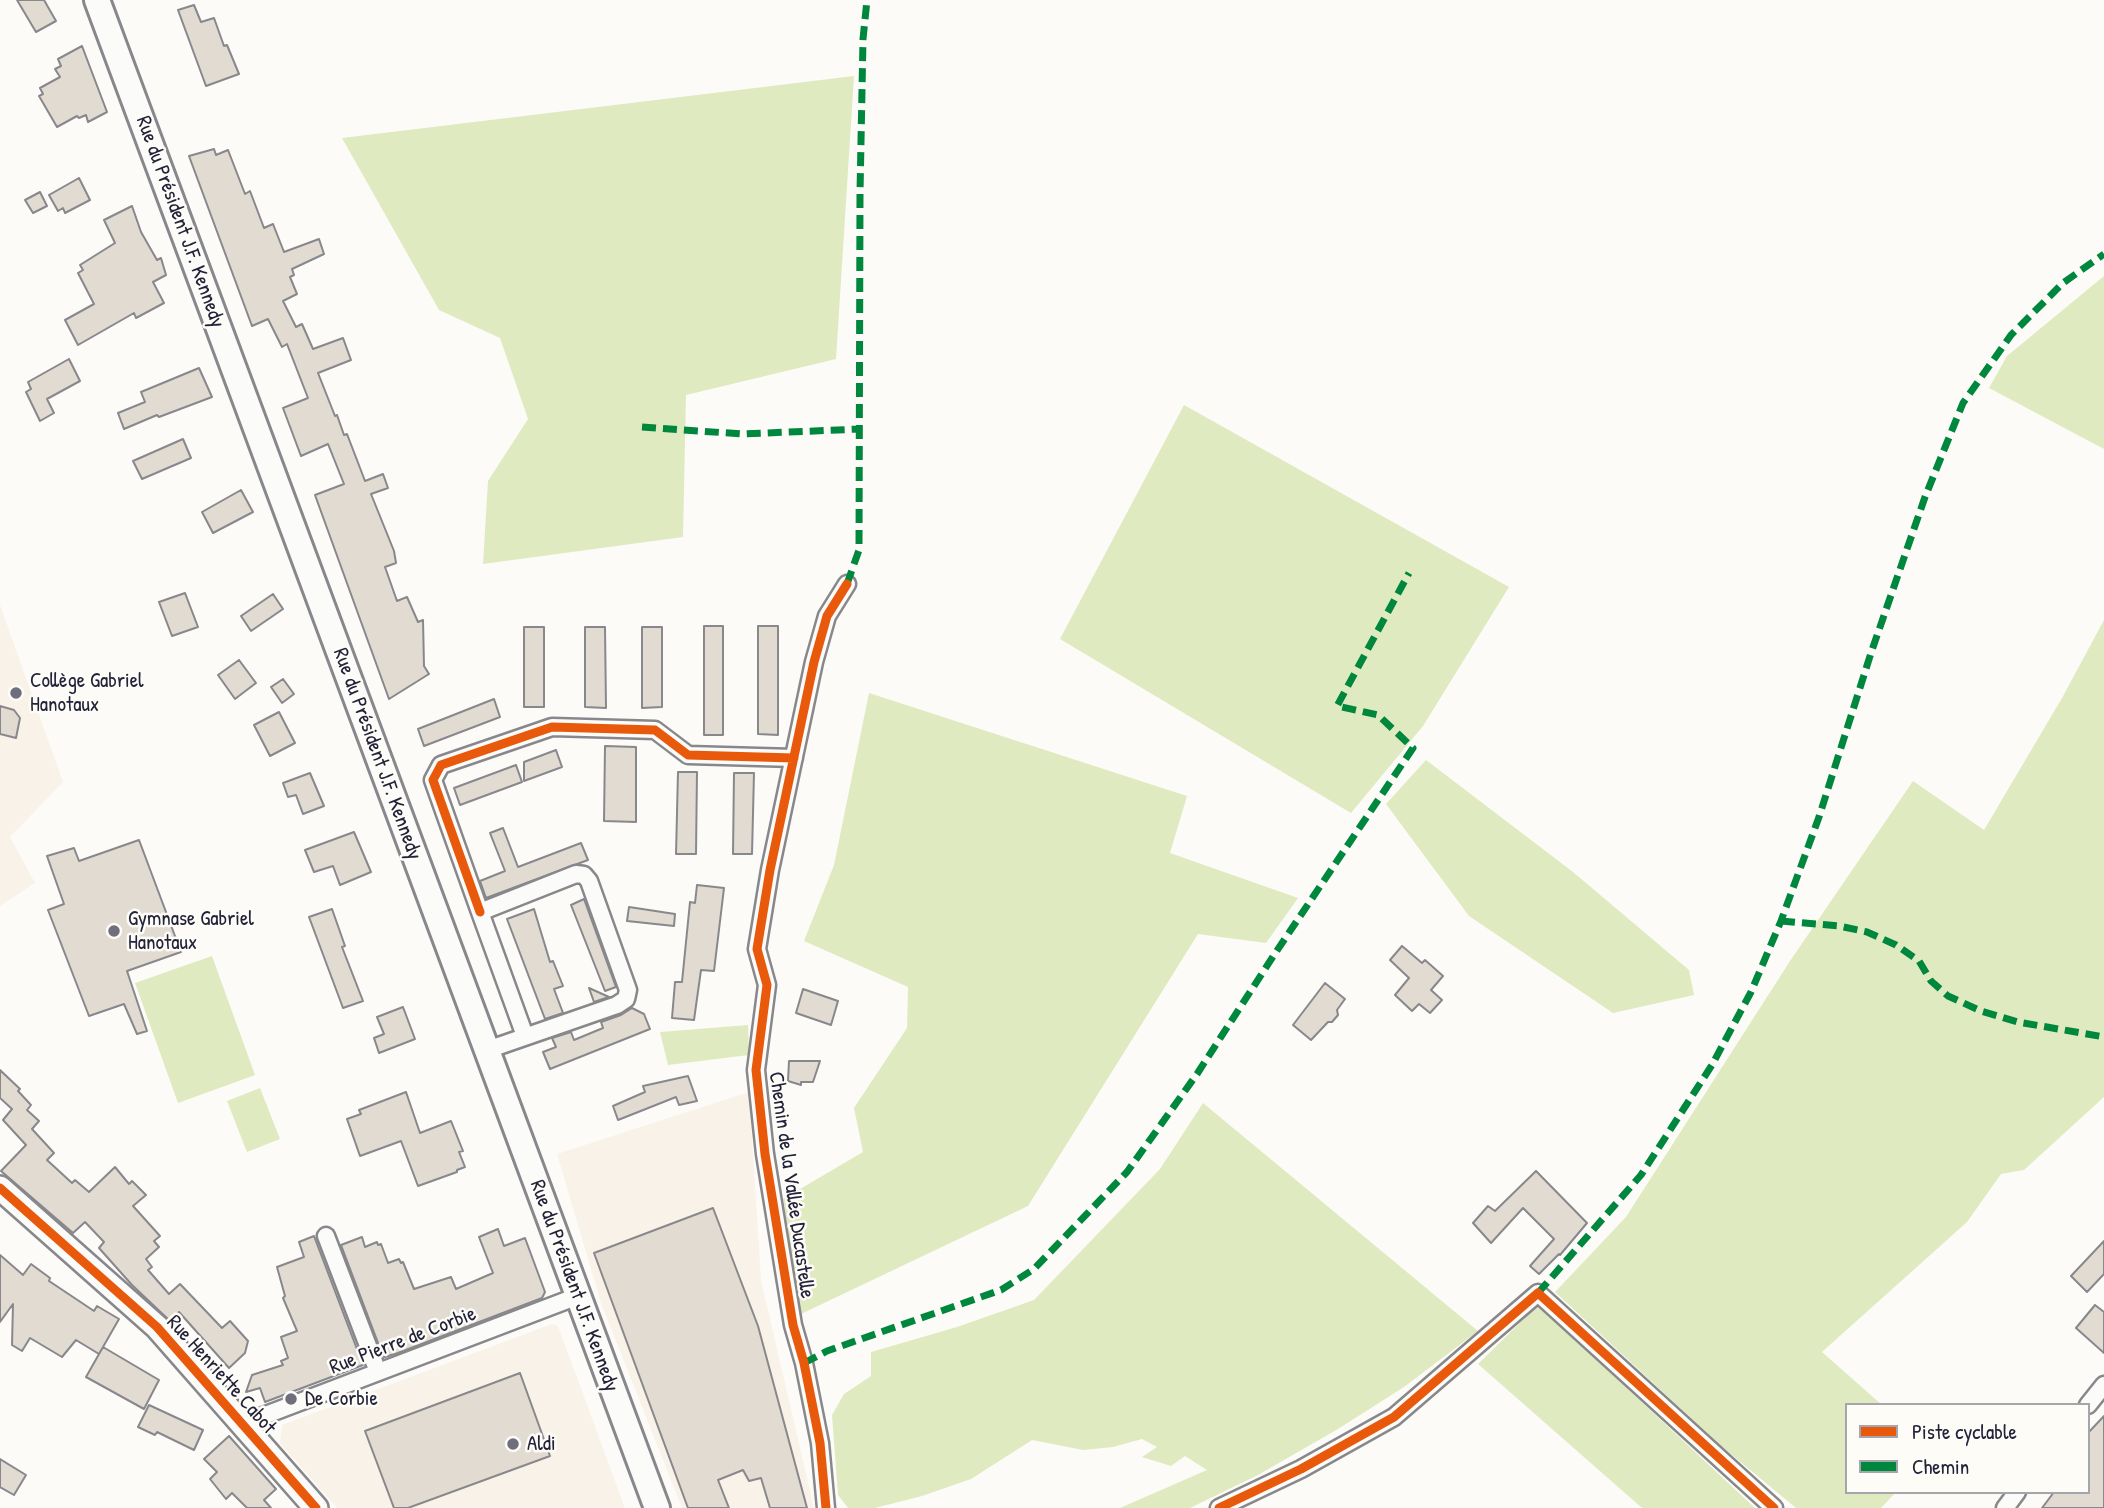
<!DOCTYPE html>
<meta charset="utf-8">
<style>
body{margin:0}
#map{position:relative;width:2104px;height:1508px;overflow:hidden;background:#fcfbf8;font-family:"Patrick Hand",sans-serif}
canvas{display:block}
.legend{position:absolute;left:1845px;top:1403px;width:245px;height:91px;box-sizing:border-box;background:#fdfcf7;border:2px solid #a5a5ac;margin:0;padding:9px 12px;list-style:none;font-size:21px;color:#22223b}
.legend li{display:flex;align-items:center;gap:14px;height:35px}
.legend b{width:35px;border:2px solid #a5a5ac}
</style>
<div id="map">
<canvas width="2104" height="1508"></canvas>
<ul class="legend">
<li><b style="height:9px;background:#e8590c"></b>Piste cyclable</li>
<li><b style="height:9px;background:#00873e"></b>Chemin</li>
</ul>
</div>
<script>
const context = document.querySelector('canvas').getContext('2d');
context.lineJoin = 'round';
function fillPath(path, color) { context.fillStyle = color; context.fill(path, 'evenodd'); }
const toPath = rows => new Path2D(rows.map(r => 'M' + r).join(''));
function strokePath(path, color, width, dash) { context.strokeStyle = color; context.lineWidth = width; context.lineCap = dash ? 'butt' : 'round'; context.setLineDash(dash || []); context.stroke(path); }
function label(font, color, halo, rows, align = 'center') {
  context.font = font + ' "Patrick Hand",sans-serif'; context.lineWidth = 5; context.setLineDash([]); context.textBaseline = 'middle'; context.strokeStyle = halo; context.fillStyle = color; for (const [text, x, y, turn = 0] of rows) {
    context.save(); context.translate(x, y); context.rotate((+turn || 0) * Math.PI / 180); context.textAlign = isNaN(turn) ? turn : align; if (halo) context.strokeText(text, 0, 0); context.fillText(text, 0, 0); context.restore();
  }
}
fillPath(toPath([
 [0,605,63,782,10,837,35,883,0,906],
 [749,1092,761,1280,814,1508,682,1508,601,1303,557,1154],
 [552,1324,558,1326,625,1508,337,1508,280,1443,282,1425]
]), '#f9f2e8');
fillPath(toPath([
 [854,76,836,359,686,395,683,537,483,564,488,481,528,419,500,338,439,310,342,138],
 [2104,276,2104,449,1989,388,2007,356],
 [1184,405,1509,587,1423,726,1351,813,1060,639],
 [2104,620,2104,1097,2024,1170,2001,1174,1967,1222,1822,1352,1882,1405,1847,1405,1847,1492,1896,1492,1881,1508,1796,1508,1720,1445,1555,1292,1626,1217,1790,961,1913,781,1984,830,2062,698],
 [869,693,1187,796,1170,853,1298,898,1266,943,1198,934,1028,1206,801,1314,783,1199,863,1152,854,1108,907,1028,908,987,804,941,834,865],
 [1426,760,1573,872,1689,970,1694,995,1613,1013,1469,916,1386,804],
 [212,956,255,1075,178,1103,135,983],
 [748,1025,749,1055,668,1065,660,1032],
 [260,1088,280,1139,247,1152,227,1101],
 [1203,1103,1478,1331,1404,1387,1338,1429,1258,1475,1190,1508,1120,1508,1207,1470,1185,1456,1171,1466,1142,1457,1157,1447,1142,1439,1113,1447,1083,1450,1032,1440,971,1479,922,1496,875,1508,848,1508,838,1495,832,1415,844,1394,871,1376,871,1352,957,1327,1034,1300,1160,1169],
 [1538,1305,1755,1508,1642,1508,1478,1364]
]), '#e0eac0');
const building = toPath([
 [17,0,44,0,56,21,36,32,17,0],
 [194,5,201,22,214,18,224,46,227,45,239,74,206,86,178,10,194,5],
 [82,46,107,112,88,122,86,115,79,118,77,116,57,127,39,96,43,94,40,88,60,77,55,69,61,66,58,59,82,46],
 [214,149,216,155,228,150,245,194,250,191,264,228,273,224,284,252,319,239,324,254,292,269,294,275,290,277,297,294,283,301,296,327,302,324,313,349,343,338,351,360,318,373,335,416,337,415,344,435,347,434,365,481,383,474,388,488,371,494,394,551,396,563,385,567,397,601,407,597,418,622,423,620,424,666,429,674,389,699,315,495,344,484,328,444,301,456,283,408,308,398,287,344,282,347,268,319,252,326,189,156,214,149],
 [79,178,90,200,65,213,63,208,58,211,49,195,79,178],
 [40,192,47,206,33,213,25,200,40,192],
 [132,206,141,232,157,260,161,258,166,275,153,282,164,303,136,318,134,313,78,345,65,320,94,304,78,273,83,270,80,265,115,243,104,220,132,206],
 [69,359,80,381,47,399,54,413,40,421,26,392,31,389,28,382,69,359],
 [199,368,212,397,159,417,157,415,124,429,118,413,145,402,141,392,199,368],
 [183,439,191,458,142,479,133,461,183,439],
 [241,490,253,512,213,533,202,512,241,490],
 [185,593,198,627,172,636,159,602,185,593],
 [273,594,283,609,251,631,241,616,273,594],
 [704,626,723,626,723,735,704,735,704,626],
 [758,626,778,626,778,735,758,734,758,626],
 [524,627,544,627,544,707,524,707,524,627],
 [585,627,605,627,606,708,585,707,585,627],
 [642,627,662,627,662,707,642,708,642,627],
 [239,660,256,683,235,699,218,675,239,660],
 [283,679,294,694,282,703,271,687,283,679],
 [494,699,500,717,424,746,418,729,494,699],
 [0,706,14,710,20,718,16,738,0,734,0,706],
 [279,712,295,743,270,756,254,725,279,712],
 [605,746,636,747,636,822,604,821,605,746],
 [556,750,562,767,524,781,524,762,556,750],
 [516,765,522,782,460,805,454,788,516,765],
 [678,772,697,772,696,854,676,854,678,772],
 [310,773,324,806,303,814,296,795,288,797,283,783,310,773],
 [734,773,754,773,752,854,733,854,734,773],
 [503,828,518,867,581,843,588,860,486,898,480,881,505,871,490,833,503,828],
 [354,832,371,872,340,885,333,866,314,872,305,850,354,832],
 [139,840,181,952,127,971,147,1031,137,1034,124,1004,89,1016,48,910,64,904,47,856,74,848,79,861,139,840],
 [697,885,724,888,714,971,701,970,694,1020,672,1018,675,982,682,982,690,902,695,903,697,885],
 [584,899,616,987,605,991,571,905,584,899],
 [629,907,675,914,674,926,627,921,629,907],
 [332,909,345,946,342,947,363,1001,343,1008,309,917,332,909],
 [534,909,550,962,553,961,563,986,554,989,563,1013,545,1019,507,919,534,909],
 [1402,946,1422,963,1425,960,1443,976,1431,990,1442,1000,1430,1013,1419,1004,1412,1011,1395,995,1409,978,1390,960,1402,946],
 [1325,983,1345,999,1337,1010,1338,1015,1332,1022,1328,1022,1311,1040,1293,1025,1325,983],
 [589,988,609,997,594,1002,589,988],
 [803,989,838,1001,831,1025,796,1013,803,989],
 [403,1007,415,1039,379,1053,374,1038,384,1034,377,1017,403,1007],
 [632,1008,644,1014,650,1029,550,1069,543,1052,556,1047,552,1038,571,1032,574,1040,603,1028,601,1022,621,1015,632,1008],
 [789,1061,820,1061,813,1082,801,1082,801,1085,788,1081,789,1061],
 [0,1070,20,1089,18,1091,31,1105,27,1110,39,1121,32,1129,54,1153,47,1160,72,1183,75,1180,89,1192,115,1167,129,1184,132,1181,146,1195,133,1206,160,1236,154,1241,159,1247,146,1259,152,1267,148,1270,169,1294,180,1284,222,1328,230,1321,248,1341,245,1353,229,1368,179,1312,170,1321,132,1285,99,1248,104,1242,85,1222,73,1233,1,1171,26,1145,3,1120,12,1109,0,1098,0,1070],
 [688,1076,697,1101,679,1105,676,1097,618,1120,613,1106,645,1092,643,1086,688,1076],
 [406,1092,420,1133,451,1121,463,1151,459,1152,465,1167,457,1170,457,1172,418,1186,401,1141,360,1156,347,1119,361,1114,359,1110,406,1092],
 [1536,1171,1587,1223,1560,1255,1559,1254,1539,1274,1530,1266,1554,1239,1523,1208,1491,1243,1473,1223,1488,1206,1495,1211,1536,1171],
 [713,1208,758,1326,807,1508,770,1508,761,1478,749,1481,743,1470,718,1480,729,1508,688,1508,594,1253,713,1208],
 [498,1229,504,1246,525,1238,545,1292,542,1298,398,1353,385,1357,383,1356,341,1245,362,1237,365,1247,377,1242,378,1245,381,1244,388,1263,399,1259,401,1263,403,1262,414,1289,451,1277,456,1289,493,1273,479,1237,498,1229],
 [314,1236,363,1365,265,1402,260,1388,246,1392,252,1375,283,1365,281,1361,288,1358,281,1337,297,1331,283,1298,285,1296,277,1267,304,1257,299,1242,314,1236],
 [2104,1241,2104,1274,2087,1292,2071,1276,2104,1241],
 [0,1255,23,1275,31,1264,50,1278,49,1281,94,1311,97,1306,119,1319,99,1354,76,1340,62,1357,30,1338,22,1351,12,1345,13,1304,0,1322,0,1255],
 [2095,1305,2104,1312,2104,1353,2076,1328,2095,1305],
 [103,1347,159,1380,144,1409,86,1377,103,1347],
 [520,1373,550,1456,408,1508,394,1508,365,1431,520,1373],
 [149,1405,203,1430,194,1450,157,1432,155,1435,138,1427,149,1405],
 [2104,1416,2104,1508,2042,1508,2054,1492,2088,1492,2088,1433,2104,1416],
 [229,1436,276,1489,264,1500,271,1508,247,1508,232,1493,226,1499,210,1479,217,1472,204,1459,229,1436],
 [0,1459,26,1475,14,1495,0,1487,0,1459]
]);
fillPath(building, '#e2dbd2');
strokePath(building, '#88888c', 2);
const street = toPath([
 [480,912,433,780,441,765,552,727,655,730,688,755,794,758],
 [487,1050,617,1005,626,999,628,990,589,881,584,875,576,874,480,912,525,1036],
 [326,1236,378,1372],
 [2088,1405,2104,1385],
 [242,1424,578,1296],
 [826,1508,820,1443,804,1363,793,1325,765,1154,756,1070,767,985,757,949,770,870,814,662,827,616,847,584],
 [1219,1508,1301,1469,1394,1417,1538,1293,1774,1508],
 [2005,1508,2017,1492]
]);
const secondary = toPath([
 [0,1188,157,1327,316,1508]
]);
const primary = toPath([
 [97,0,657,1508]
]);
strokePath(street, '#88888c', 21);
strokePath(secondary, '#88888c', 28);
strokePath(primary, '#88888c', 30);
strokePath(street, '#fbfbf9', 16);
strokePath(secondary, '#fbfbf9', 23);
strokePath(primary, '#fbfbf9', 24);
strokePath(toPath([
 [642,427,742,434,860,429],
 [847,584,859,550,860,193,863,39,867,0],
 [1781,921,1839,926,1867,932,1896,945,1919,961,1931,981,1948,996,1981,1011,2018,1022,2104,1037],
 [1538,1293,1641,1175,1712,1065,1751,992,1781,921,1819,817,1871,653,1925,497,1963,403,2011,335,2063,283,2104,254],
 [804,1363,827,1351,1001,1290,1034,1269,1127,1172,1197,1074,1274,955,1413,748,1378,715,1337,706,1409,573]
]), '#00873e', 7, [14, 7]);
strokePath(toPath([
 [480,912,433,780,441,765,552,727,655,730,688,755,794,758],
 [0,1188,157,1327,316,1508],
 [826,1508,820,1443,804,1363,793,1325,765,1154,756,1070,767,985,757,949,770,870,814,662,827,616,847,584],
 [1219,1508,1301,1469,1394,1417,1538,1293,1774,1508]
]), '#e8590c', 9);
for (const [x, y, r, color] of [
 [16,693,7,"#6e6e7d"],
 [114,931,7,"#6e6e7d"],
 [291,1399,7,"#6e6e7d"],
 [513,1444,7,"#6e6e7d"]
]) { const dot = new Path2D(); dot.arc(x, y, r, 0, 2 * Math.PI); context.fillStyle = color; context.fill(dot); strokePath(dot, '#fdfcf7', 2.5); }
label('21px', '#22223b', '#fdfcf7', [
 ["Rue du Président J.F. Kennedy",180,222,70],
 ["Rue du Président J.F. Kennedy",377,754,70],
 ["Chemin de la Vallée Ducastelle",791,1185,82],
 ["Rue du Président J.F. Kennedy",574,1286,70],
 ["Rue Pierre de Corbie",403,1341,-21],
 ["Rue Henriette Cabot",221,1375,48]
]);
label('21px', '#22223b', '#fdfcf7', [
 ["Collège Gabriel",30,681],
 ["Hanotaux",30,705],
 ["Gymnase Gabriel",128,919],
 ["Hanotaux",128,943],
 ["De Corbie",305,1399],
 ["Aldi",527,1444]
], 'left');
</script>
